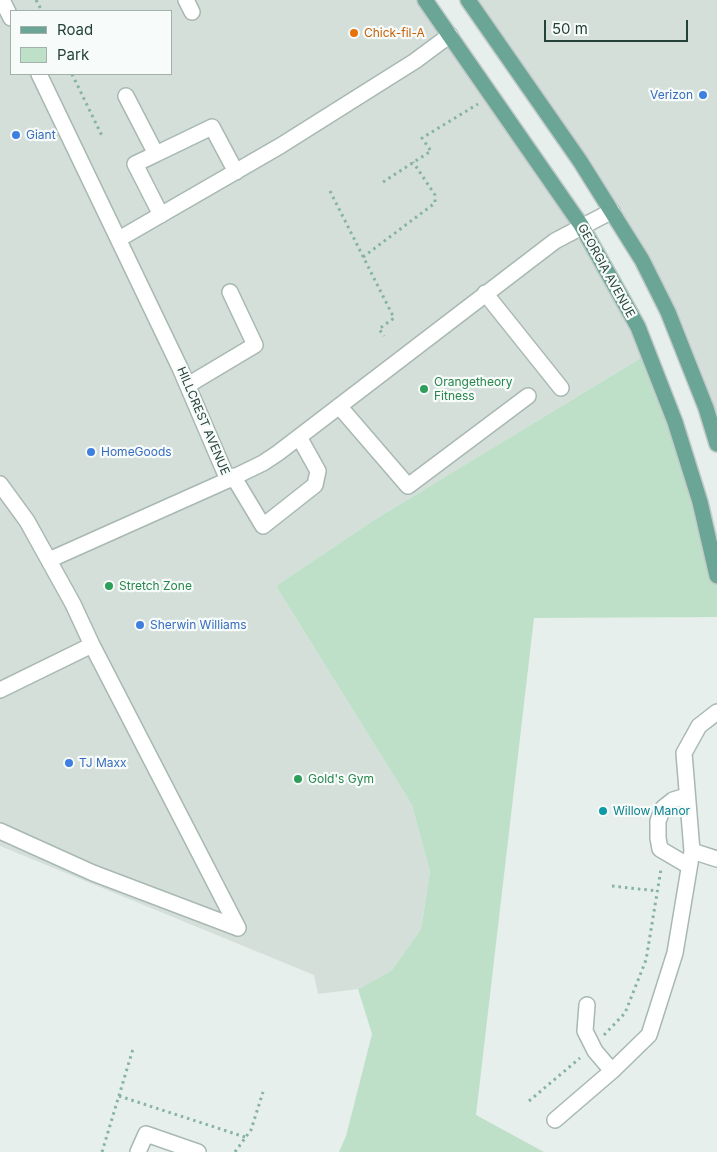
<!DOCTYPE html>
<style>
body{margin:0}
#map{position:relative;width:717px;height:1152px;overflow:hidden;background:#e6efeb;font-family:Inter,sans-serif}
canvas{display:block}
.legend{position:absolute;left:10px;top:10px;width:162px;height:65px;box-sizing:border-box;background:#f7fbf9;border:1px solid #a3b1ad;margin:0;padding:6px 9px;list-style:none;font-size:15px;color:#24423a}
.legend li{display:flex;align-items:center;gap:10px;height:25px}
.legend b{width:25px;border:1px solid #a3b1ad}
.scale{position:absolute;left:544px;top:20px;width:144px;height:22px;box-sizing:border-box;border:2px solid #24423a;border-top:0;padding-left:6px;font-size:15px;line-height:18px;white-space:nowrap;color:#24423a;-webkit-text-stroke:4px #f7fbf9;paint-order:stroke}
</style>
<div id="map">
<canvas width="717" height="1152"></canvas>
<ul class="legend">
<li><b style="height:6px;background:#6aa596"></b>Road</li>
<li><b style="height:14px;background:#bfe0c8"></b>Park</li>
</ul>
<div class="scale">50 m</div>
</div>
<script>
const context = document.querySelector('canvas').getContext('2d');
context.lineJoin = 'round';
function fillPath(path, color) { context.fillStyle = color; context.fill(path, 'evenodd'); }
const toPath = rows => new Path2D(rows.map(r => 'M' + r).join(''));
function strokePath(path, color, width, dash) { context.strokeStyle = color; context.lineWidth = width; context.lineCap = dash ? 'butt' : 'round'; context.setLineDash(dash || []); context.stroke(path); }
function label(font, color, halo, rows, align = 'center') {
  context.font = font + ' Inter,sans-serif'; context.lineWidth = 4.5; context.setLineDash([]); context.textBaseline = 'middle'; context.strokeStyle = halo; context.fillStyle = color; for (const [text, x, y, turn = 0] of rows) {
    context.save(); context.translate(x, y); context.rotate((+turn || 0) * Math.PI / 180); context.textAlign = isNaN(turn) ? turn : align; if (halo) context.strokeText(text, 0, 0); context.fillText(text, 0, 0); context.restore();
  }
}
fillPath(toPath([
 [0,0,425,0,581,225,649,353,374,520,276,586,412,805,430,872,421,929,391,971,358,989,318,994,314,975,0,846],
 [11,11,171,11,171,74,11,74],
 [468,0,717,0,717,445,668,312]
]), '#d4dfda');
fillPath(toPath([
 [649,353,717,576,717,617,534,618,476,1115,544,1152,339,1152,346,1136,372,1034,358,989,391,971,421,929,430,872,412,805,276,586,374,520]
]), '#bfe0c8');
const minor = toPath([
 [2,0,11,18],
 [186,0,192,12],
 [39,74,180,368,228,480,263,463,278,453,555,241,612,211],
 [126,96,156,154,135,164,161,215],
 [156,154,212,127,236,172],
 [119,239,280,146,415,61,450,35],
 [485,293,561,388],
 [188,385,255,345,230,292],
 [339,406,408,486,528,396],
 [233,476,263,526,315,485,318,471,299,437],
 [0,484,27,521,73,604,92,645,238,928],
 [49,560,228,480],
 [0,690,92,645],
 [686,796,673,800,663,808,658,821,658,838,660,849,689,866],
 [0,831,93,873,238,928],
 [692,851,717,859],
 [587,1005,585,1031,595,1051,612,1071],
 [555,1120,612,1071,649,1035,675,953,692,851,684,753,699,726,717,712],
 [138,1152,146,1134,198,1152]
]);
const major = toPath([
 [425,0,581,225,638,327,675,422,700,502,717,576],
 [468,0,580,161,642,260,668,312,706,408,717,444]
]);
strokePath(minor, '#a8b8b2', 18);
strokePath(major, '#c2cac8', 18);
strokePath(toPath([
 [36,0,42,11],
 [72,74,103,138],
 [383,182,431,151,422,138,478,104],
 [330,191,394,318,379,329,384,336],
 [363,257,435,203,435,195,413,162],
 [612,886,657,891],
 [604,1035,625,1013,646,960,661,869],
 [119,1096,245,1137],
 [529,1101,580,1058],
 [102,1152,133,1049],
 [235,1152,251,1130,263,1092]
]), '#86b3a5', 3, [2.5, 4]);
strokePath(minor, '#fff', 15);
strokePath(major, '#6aa596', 15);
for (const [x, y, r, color] of [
 [354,33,5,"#e8710a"],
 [703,95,5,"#3f7fe0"],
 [16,135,5,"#3f7fe0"],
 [424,389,5,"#2e9e5b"],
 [91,452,5,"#3f7fe0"],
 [109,586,5,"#2e9e5b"],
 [140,625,5,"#3f7fe0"],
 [69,763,5,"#3f7fe0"],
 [298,779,5,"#2e9e5b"],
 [603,811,5,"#0f9aa8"]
]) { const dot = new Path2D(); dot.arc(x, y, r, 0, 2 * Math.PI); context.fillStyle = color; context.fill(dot); strokePath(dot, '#f7fbf9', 2); }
label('12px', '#c56008', '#f7fbf9', [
 ["Chick-fil-A",364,33]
], 'left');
label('12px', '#366cbe', '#f7fbf9', [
 ["Verizon",693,95,"right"],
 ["Giant",26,135],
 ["HomeGoods",101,452],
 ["Sherwin Williams",150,625],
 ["TJ Maxx",79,763]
], 'left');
label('12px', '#24423a', '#f7fbf9', [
 ["GEORGIA AVENUE",606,271,61],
 ["HILLCREST AVENUE",203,421,67]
]);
label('12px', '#27864d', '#f7fbf9', [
 ["Orangetheory",434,382],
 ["Fitness",434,396],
 ["Stretch Zone",119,586],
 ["Gold's Gym",308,779]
], 'left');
label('12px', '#0d838f', '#f7fbf9', [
 ["Willow Manor",613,811]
], 'left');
</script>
